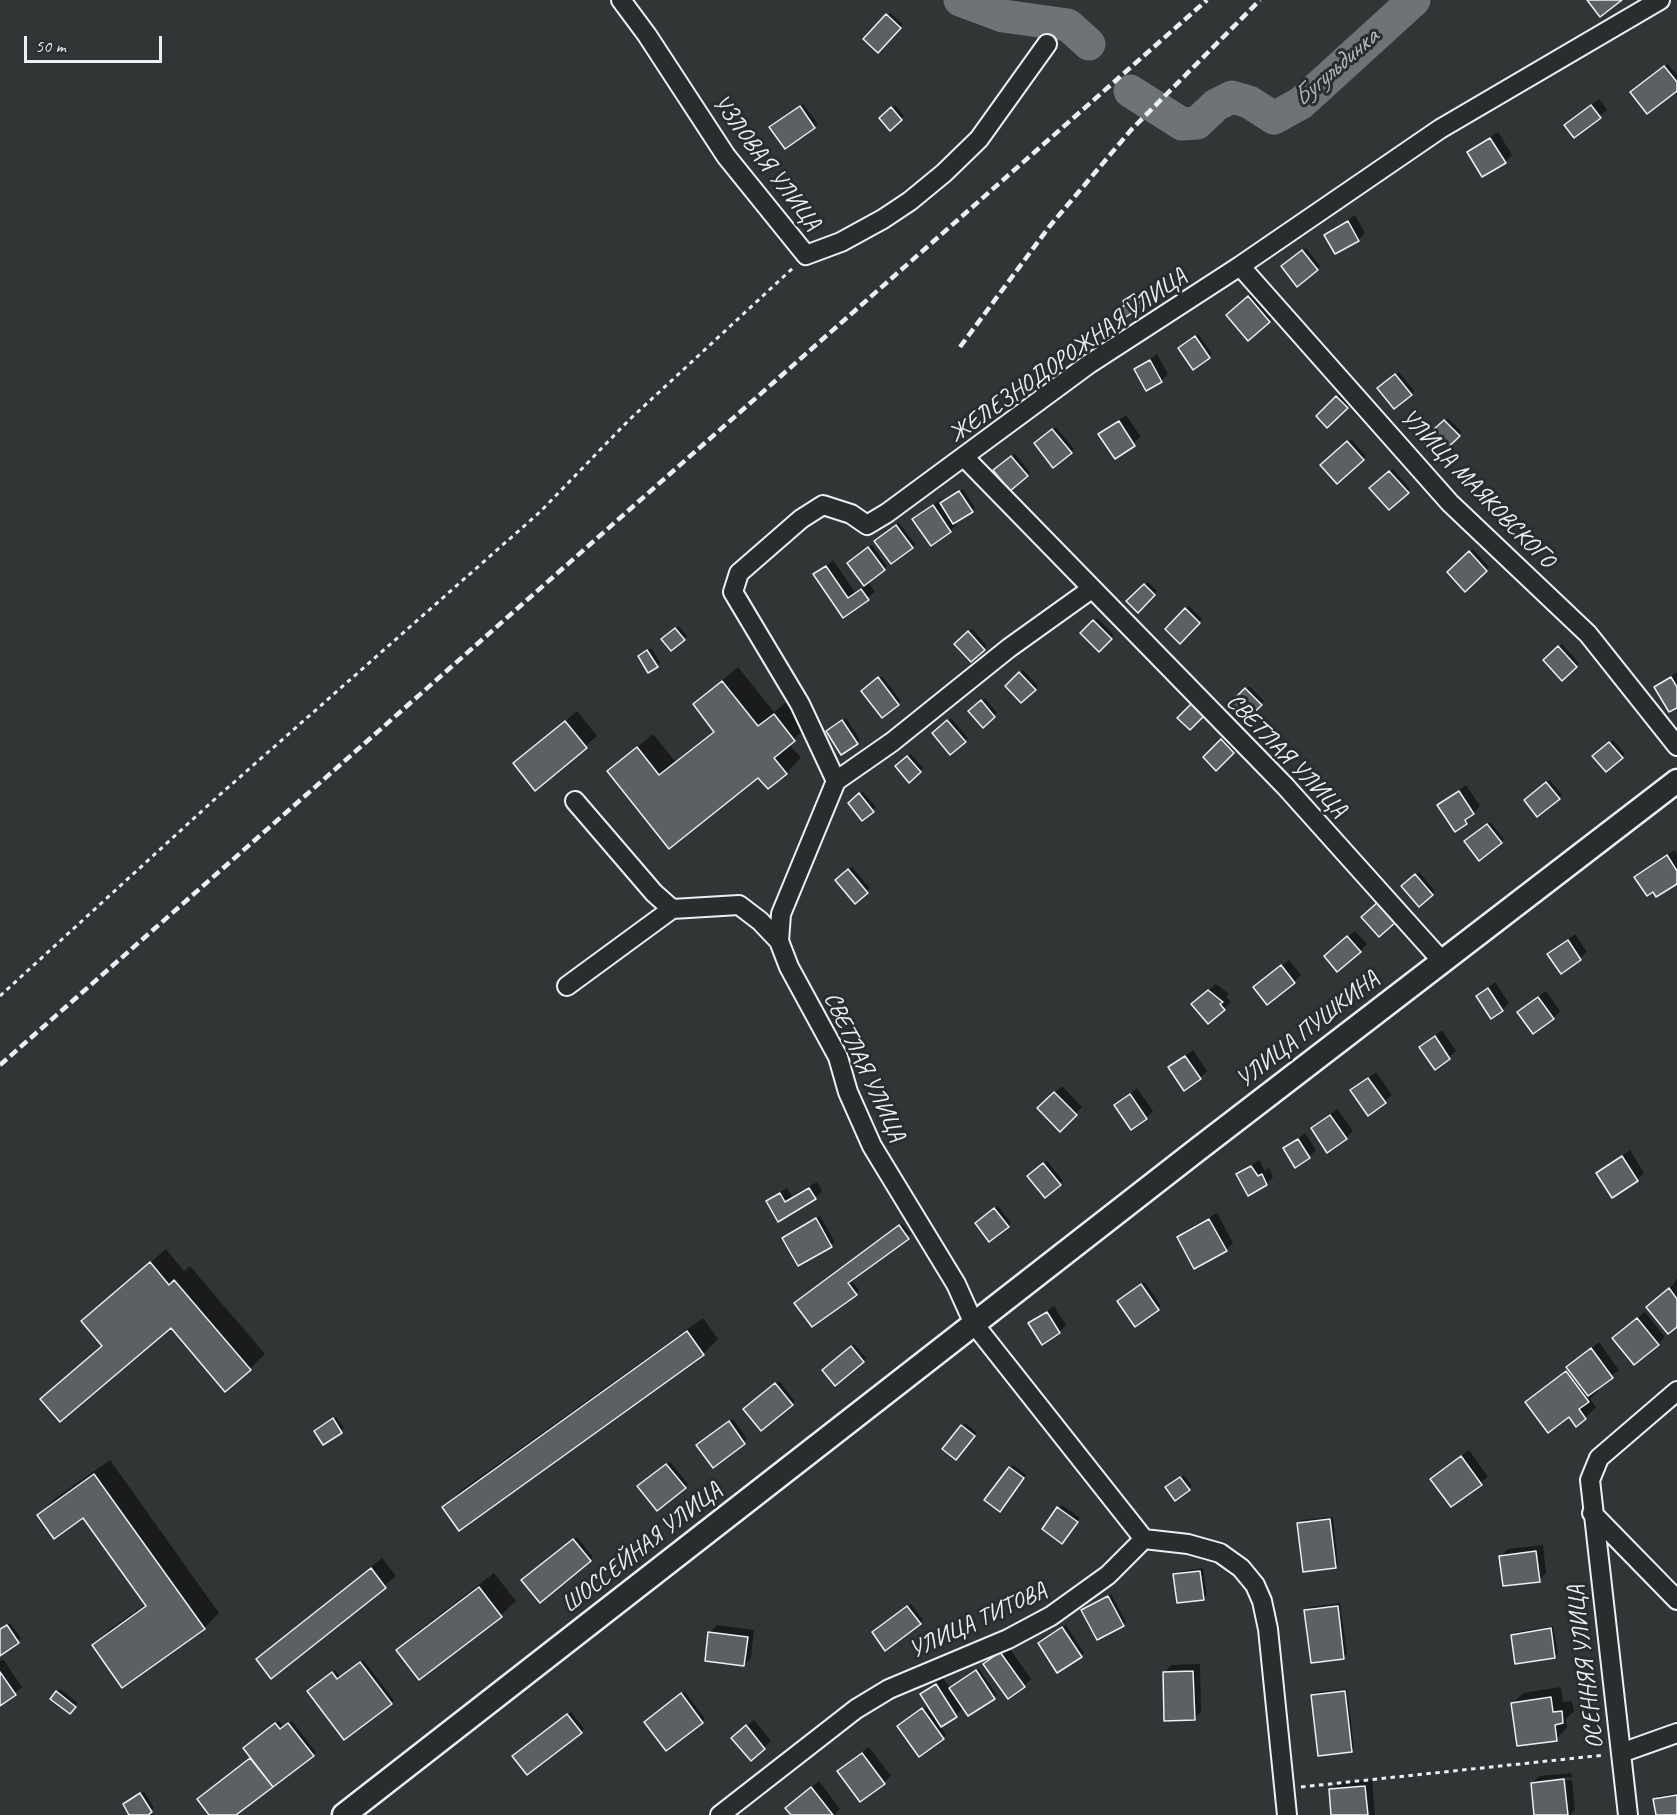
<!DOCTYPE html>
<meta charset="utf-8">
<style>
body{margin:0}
#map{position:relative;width:1677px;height:1815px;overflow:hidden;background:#323536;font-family:Caveat,sans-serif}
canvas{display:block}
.scale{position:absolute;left:24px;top:36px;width:138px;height:27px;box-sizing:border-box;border:3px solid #e8f1f8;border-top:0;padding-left:8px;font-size:18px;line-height:21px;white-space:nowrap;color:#e8f1f8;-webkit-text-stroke:4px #2a2d2e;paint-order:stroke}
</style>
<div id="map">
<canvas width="1677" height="1815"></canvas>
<div class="scale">50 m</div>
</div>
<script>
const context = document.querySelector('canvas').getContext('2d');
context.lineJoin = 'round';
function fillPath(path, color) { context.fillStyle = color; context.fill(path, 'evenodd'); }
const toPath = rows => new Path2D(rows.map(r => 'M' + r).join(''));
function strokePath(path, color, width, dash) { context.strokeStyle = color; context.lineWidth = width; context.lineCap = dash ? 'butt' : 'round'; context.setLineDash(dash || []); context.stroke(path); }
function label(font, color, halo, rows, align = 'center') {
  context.font = font + ' Caveat,sans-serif'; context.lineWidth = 6; context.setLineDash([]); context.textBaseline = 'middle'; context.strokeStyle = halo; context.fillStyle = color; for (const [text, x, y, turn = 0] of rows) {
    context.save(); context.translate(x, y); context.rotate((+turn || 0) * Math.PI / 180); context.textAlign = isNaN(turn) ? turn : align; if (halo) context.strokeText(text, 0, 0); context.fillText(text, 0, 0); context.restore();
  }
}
fillPath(toPath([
 [890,13,903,24,878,51,865,39],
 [1668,64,1677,75,1677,89,1635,89],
 [1599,99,1607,110,1574,136,1566,125],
 [803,104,818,124,785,147,774,124],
 [895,105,904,116,890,129,881,118],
 [1498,132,1512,155,1505,162,1469,152],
 [1355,215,1365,233,1358,240,1326,235],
 [1306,248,1320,266,1317,269,1286,263],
 [1256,290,1276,314,1248,339,1235,308],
 [1137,292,1144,302,1141,305,1127,304,1128,298],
 [1198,334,1212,354,1209,357,1179,348],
 [1157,354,1168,374,1161,381,1136,369],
 [1399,372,1414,391,1411,394,1382,385],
 [1340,394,1350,404,1327,426,1318,416],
 [1126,415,1141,437,1115,457,1100,434],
 [1448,418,1462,432,1438,455,1425,440],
 [1056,427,1074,449,1071,452,1039,441],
 [1351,439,1366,456,1337,482,1322,465],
 [1015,454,1030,472,1027,475,998,467],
 [1393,469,1410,489,1389,508,1371,488],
 [963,489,975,508,955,521,957,524,950,531,914,519,941,499,943,502],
 [899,523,915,544,912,547,879,538],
 [872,545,887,566,868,581,875,592,843,616,815,575,833,560,855,592,866,585,849,564],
 [1473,549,1489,567,1465,590,1449,572],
 [1148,582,1157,591,1138,610,1129,601],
 [1189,606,1202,619,1180,642,1167,629],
 [1097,618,1114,635,1099,650,1082,633],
 [679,626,687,636,684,639,666,637],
 [972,629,987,646,971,660,956,644],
 [1562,644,1579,663,1562,679,1545,660],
 [651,648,660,662,657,665,643,654],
 [738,667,774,712,789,700,809,725,789,744,801,758,786,773,759,776,669,847,609,771,653,734,675,761,715,730,695,704],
 [1023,670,1038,686,1021,701,1007,686],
 [1677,672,1677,706,1656,688],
 [882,676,901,701,882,716,866,688],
 [1249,686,1264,701,1244,720,1230,705],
 [985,698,997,713,983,726,970,711],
 [577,711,597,736,535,789,515,764],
 [846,718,860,740,857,743,831,728],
 [951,718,968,738,951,753,934,734],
 [1225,737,1236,749,1216,769,1205,757],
 [1613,740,1625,754,1622,757,1597,753],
 [911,754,923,768,909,781,897,766],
 [1550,780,1562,795,1559,798,1529,798],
 [1466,785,1480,806,1466,822,1455,830,1439,805],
 [863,792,876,807,863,819,853,800],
 [1490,822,1504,839,1501,842,1469,838],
 [1674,850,1677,854,1677,882,1636,878],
 [852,867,870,888,855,901,837,880],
 [1419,872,1435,891,1419,905,1403,886],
 [1355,931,1367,944,1360,951,1333,949],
 [1575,934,1587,952,1561,972,1549,954],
 [1289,960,1301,975,1294,982,1262,980],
 [1495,982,1509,1003,1502,1010,1477,997],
 [1216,984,1229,994,1226,996,1231,1002,1224,1009,1200,998],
 [1546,991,1560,1011,1553,1018,1519,1012],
 [1442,1030,1456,1051,1436,1068,1421,1047],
 [1193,1050,1207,1071,1200,1078,1170,1067],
 [1376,1072,1392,1095,1368,1114,1352,1090],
 [1062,1086,1082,1107,1060,1130,1039,1108],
 [1137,1088,1153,1111,1146,1118,1116,1105],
 [1337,1109,1353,1131,1346,1138,1312,1128],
 [1305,1133,1316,1150,1309,1157,1285,1149],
 [1630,1150,1644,1173,1637,1180,1598,1173],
 [1259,1160,1265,1171,1269,1168,1273,1177,1266,1184,1238,1175],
 [1047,1161,1063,1181,1060,1184,1032,1173],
 [817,1182,822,1191,815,1198,778,1219,768,1202,775,1195,787,1188,792,1196],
 [998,1206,1011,1223,1008,1226,980,1220],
 [1217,1213,1233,1243,1226,1250,1179,1237,1186,1230],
 [820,1216,835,1242,799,1264,787,1235],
 [902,1224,911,1234,851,1280,859,1290,856,1293,799,1300],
 [166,1249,184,1271,190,1266,265,1354,250,1369,172,1326,42,1399,103,1345,83,1321],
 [1677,1278,1677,1326,1655,1300,1673,1285],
 [1145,1282,1161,1306,1135,1325,1122,1298],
 [1054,1306,1066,1325,1059,1332,1030,1324],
 [1645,1312,1665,1337,1658,1344,1621,1331],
 [703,1318,718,1339,703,1354,444,1507,459,1492],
 [1599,1342,1619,1370,1597,1387,1599,1390,1590,1399,1596,1407,1585,1418,1576,1425,1569,1415,1527,1403],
 [854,1344,866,1358,863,1361,827,1367],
 [779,1381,795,1401,762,1429,748,1407],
 [336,1417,344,1428,324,1443,319,1428],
 [733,1419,747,1439,713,1465,701,1442],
 [965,1423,977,1433,959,1455,962,1426],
 [1469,1450,1488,1477,1451,1505,1432,1479],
 [110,1460,219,1613,204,1628,94,1645,109,1630,146,1604,83,1516,39,1515,53,1500],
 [670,1462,688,1484,685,1487,642,1483],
 [1013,1465,1026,1475,1003,1507,1010,1468],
 [1184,1475,1192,1486,1189,1489,1170,1485],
 [1062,1505,1080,1518,1064,1539,1044,1528],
 [1333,1517,1338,1564,1335,1567,1299,1523,1302,1520],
 [577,1537,593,1557,590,1560,526,1577],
 [1543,1545,1546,1573,1539,1580,1501,1556,1508,1549],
 [382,1558,396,1576,272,1677,258,1659],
 [1203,1568,1207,1595,1203,1598,1175,1575,1178,1572],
 [494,1573,516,1601,501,1615,419,1678,398,1650,413,1635],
 [1111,1594,1126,1622,1123,1625,1083,1610],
 [1340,1603,1347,1654,1344,1657,1306,1610,1309,1607],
 [911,1604,923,1620,920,1623,877,1629],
 [10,1623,21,1638,0,1654,0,1630],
 [717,1625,754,1630,751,1658,744,1665,710,1632],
 [1066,1625,1084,1653,1081,1656,1043,1640],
 [1553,1626,1558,1653,1555,1656,1513,1635,1516,1632],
 [1008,1646,1031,1679,1024,1686,985,1664],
 [3,1659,22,1687,0,1704,0,1661],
 [363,1660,394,1700,391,1703,312,1688,335,1670,341,1678],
 [1200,1664,1201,1712,1194,1719,1164,1673,1171,1665],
 [979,1669,997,1695,964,1708,940,1726,946,1735,943,1738,902,1723,926,1707,933,1716,935,1715,922,1694,929,1687,943,1678,951,1689],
 [1561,1687,1563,1702,1572,1701,1574,1711,1566,1719,1567,1728,1556,1739,1512,1704,1523,1693],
 [60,1689,78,1703,73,1709,57,1692],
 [1347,1689,1354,1748,1351,1751,1312,1695,1316,1692],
 [685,1692,705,1719,667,1749,649,1719],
 [571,1712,584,1729,581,1732,517,1753],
 [754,1720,771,1741,751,1759,740,1731],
 [279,1721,284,1727,292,1721,316,1752,234,1815,211,1815,202,1796,252,1758,248,1745],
 [869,1747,891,1776,884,1782,846,1764],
 [1571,1773,1572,1777,1538,1781,1538,1784,1572,1780,1575,1810,1570,1815,1550,1815,1532,1784,1539,1776],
 [1372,1780,1375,1815,1333,1815,1330,1790,1338,1783],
 [819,1781,840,1809,834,1815,792,1815,787,1808],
 [144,1791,154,1808,145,1815,131,1815,128,1802],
 [1677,1793,1677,1815,1657,1815,1655,1800,1658,1796]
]), '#0007');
strokePath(toPath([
 [960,0,1003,16,1068,25,1089,44],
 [1130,91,1182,124,1197,123,1216,105,1232,97,1249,102,1274,118,1301,103,1414,0]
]), '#6e7376', 33);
const building = toPath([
 [1587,0,1622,0,1600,17,1587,0],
 [886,14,901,28,878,53,863,39,886,14],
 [1664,66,1677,82,1677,91,1647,114,1630,92,1664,66],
 [1591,105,1601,118,1574,138,1564,125,1591,105],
 [800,106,815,128,785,149,769,127,800,106],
 [891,107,902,120,890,131,879,118,891,107],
 [1490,138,1506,163,1482,177,1467,152,1490,138],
 [1348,221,1359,241,1335,254,1324,235,1348,221],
 [1302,250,1318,270,1297,287,1281,266,1302,250],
 [1134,294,1142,306,1123,319,1117,310,1125,305,1123,301,1134,294],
 [1248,296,1270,322,1248,341,1226,315,1248,296],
 [1195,336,1210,358,1193,370,1178,348,1195,336],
 [1150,360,1162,382,1146,391,1134,369,1150,360],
 [1395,374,1412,395,1394,409,1377,388,1395,374],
 [1336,396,1348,408,1327,428,1316,416,1336,396],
 [1444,420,1460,436,1438,457,1422,440,1444,420],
 [1119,421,1135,446,1115,459,1098,434,1119,421],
 [1052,429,1072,453,1053,468,1034,443,1052,429],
 [1347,441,1364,460,1337,484,1320,465,1347,441],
 [1011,456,1028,476,1010,491,993,470,1011,456],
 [1389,471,1409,493,1389,510,1369,488,1389,471],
 [959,491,973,512,953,524,940,503,959,491],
 [933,505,951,532,931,546,912,519,933,505],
 [896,525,913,548,891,564,874,541,896,525],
 [868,547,885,570,864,586,847,563,868,547],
 [1469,551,1487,571,1465,592,1447,572,1469,551],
 [826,566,848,598,861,589,869,600,843,618,813,574,826,566],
 [1144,584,1155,595,1138,613,1126,601,1144,584],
 [1185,608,1200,623,1180,644,1165,629,1185,608],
 [1093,620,1112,639,1099,652,1080,633,1093,620],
 [675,628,685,640,671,651,661,639,675,628],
 [968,631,985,650,971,662,954,644,968,631],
 [1558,646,1577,667,1562,681,1543,660,1558,646],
 [647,650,658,667,648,673,638,656,647,650],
 [1019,672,1036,690,1021,703,1005,686,1019,672],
 [878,677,899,705,882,718,861,691,878,677],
 [1671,677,1677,687,1677,708,1669,712,1654,687,1671,677],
 [722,681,758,726,774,714,795,741,774,758,787,774,768,789,758,778,669,849,607,771,637,747,659,775,714,732,693,704,722,681],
 [1245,688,1262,705,1244,722,1228,705,1245,688],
 [981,700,995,717,983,728,968,711,981,700],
 [1192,703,1204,716,1190,730,1177,718,1192,703],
 [842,720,858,744,841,755,826,731,842,720],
 [947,720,966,742,950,755,932,733,947,720],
 [565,721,587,748,535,791,513,763,565,721],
 [1221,739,1234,753,1216,771,1203,757,1221,739],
 [1609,742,1623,758,1606,772,1592,756,1609,742],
 [907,756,921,772,909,783,895,766,907,756],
 [1546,782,1560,799,1537,817,1524,800,1546,782],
 [1459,791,1474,814,1465,820,1467,824,1455,832,1437,805,1459,791],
 [859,793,874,812,862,821,848,803,859,793],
 [1487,824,1502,843,1479,861,1464,841,1487,824],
 [1667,855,1677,871,1677,884,1656,897,1653,892,1647,896,1634,877,1667,855],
 [848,869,868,893,855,904,835,880,848,869],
 [1415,874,1433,895,1419,907,1401,886,1415,874],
 [1378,902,1396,922,1379,937,1361,917,1378,902],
 [1347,936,1361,952,1337,972,1324,956,1347,936],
 [1568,940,1581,960,1561,974,1547,954,1568,940],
 [1281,965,1295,983,1267,1005,1253,987,1281,965],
 [1488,988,1503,1011,1491,1019,1476,996,1488,988],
 [1208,990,1223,1002,1220,1004,1225,1010,1208,1024,1191,1004,1208,990],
 [1538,997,1554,1019,1533,1034,1517,1012,1538,997],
 [1435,1036,1450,1059,1435,1070,1419,1047,1435,1036],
 [1185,1056,1201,1079,1184,1091,1168,1067,1185,1056],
 [1368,1078,1386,1103,1368,1116,1350,1090,1368,1078],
 [1054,1092,1077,1115,1060,1132,1037,1108,1054,1092],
 [1130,1094,1147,1119,1131,1130,1114,1105,1130,1094],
 [1330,1115,1347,1139,1327,1153,1311,1128,1330,1115],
 [1298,1139,1310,1158,1295,1168,1283,1148,1298,1139],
 [1622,1156,1638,1181,1612,1198,1596,1173,1622,1156],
 [1043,1163,1061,1185,1045,1198,1027,1176,1043,1163],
 [1251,1166,1258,1176,1262,1174,1267,1185,1248,1196,1236,1174,1251,1166],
 [809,1188,816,1199,778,1222,766,1201,780,1193,785,1202,809,1188],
 [994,1208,1009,1227,989,1242,975,1223,994,1208],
 [816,1218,832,1247,798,1266,782,1238,816,1218],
 [1209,1219,1227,1251,1194,1269,1177,1237,1209,1219],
 [899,1225,909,1239,848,1283,857,1295,812,1327,794,1303,899,1225],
 [150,1262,169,1285,174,1280,251,1370,225,1392,171,1328,60,1422,40,1399,102,1346,81,1321,150,1262],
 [1141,1284,1159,1310,1135,1327,1117,1301,1141,1284],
 [1669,1288,1677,1299,1677,1327,1668,1334,1646,1307,1669,1288],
 [1047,1312,1060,1333,1042,1345,1028,1323,1047,1312],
 [1637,1318,1659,1345,1634,1365,1612,1338,1637,1318],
 [687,1331,704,1355,459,1531,442,1507,687,1331],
 [851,1346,864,1362,835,1386,822,1370,851,1346],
 [1591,1348,1613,1378,1588,1396,1566,1367,1591,1348],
 [1566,1371,1589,1402,1579,1409,1586,1419,1576,1427,1569,1417,1548,1433,1525,1402,1566,1371],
 [775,1383,793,1405,761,1431,743,1409,775,1383],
 [333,1418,342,1433,323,1445,314,1431,333,1418],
 [729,1421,745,1444,713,1468,696,1445,729,1421],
 [961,1425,975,1436,956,1460,942,1449,961,1425],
 [1461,1456,1482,1485,1451,1507,1430,1479,1461,1456],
 [666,1464,686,1488,657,1511,637,1486,666,1464],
 [1009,1467,1024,1478,1000,1512,984,1500,1009,1467],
 [94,1474,205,1629,122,1688,92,1645,146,1606,83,1518,54,1539,37,1515,94,1474],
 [1180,1477,1190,1490,1175,1501,1165,1487,1180,1477],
 [1057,1507,1078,1522,1062,1544,1042,1529,1057,1507],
 [1330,1519,1336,1568,1303,1572,1297,1523,1330,1519],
 [573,1539,591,1561,540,1603,521,1580,573,1539],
 [1536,1551,1540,1582,1503,1586,1499,1556,1536,1551],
 [371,1568,386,1588,271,1679,256,1659,371,1568],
 [1200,1571,1204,1600,1177,1603,1173,1574,1200,1571],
 [479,1587,502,1617,419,1680,396,1650,479,1587],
 [1108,1596,1124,1626,1097,1640,1081,1610,1108,1596],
 [907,1606,921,1624,885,1651,872,1632,907,1606],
 [1338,1606,1344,1659,1311,1663,1304,1610,1338,1606],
 [7,1625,19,1643,0,1656,0,1629,7,1625],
 [1062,1627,1082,1657,1057,1673,1038,1643,1062,1627],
 [1551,1628,1555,1658,1515,1664,1511,1635,1551,1628],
 [708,1632,748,1637,744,1666,705,1661,708,1632],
 [1000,1652,1025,1687,1008,1699,983,1664,1000,1652],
 [360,1662,392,1704,344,1740,307,1691,332,1672,337,1679,360,1662],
 [976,1670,995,1699,968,1716,949,1688,976,1670],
 [1193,1671,1195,1720,1164,1721,1163,1672,1193,1671],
 [0,1672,16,1695,0,1706,0,1672],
 [936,1684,957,1717,941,1727,920,1694,936,1684],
 [56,1691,76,1707,70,1714,50,1699,56,1691],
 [1345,1691,1352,1752,1318,1756,1311,1695,1345,1691],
 [681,1693,703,1723,666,1751,644,1722,681,1693],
 [1551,1697,1553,1712,1562,1711,1563,1723,1555,1725,1557,1741,1517,1746,1511,1703,1551,1697],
 [922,1708,944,1739,919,1757,897,1726,922,1708],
 [567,1714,582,1733,527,1775,512,1756,567,1714],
 [275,1723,280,1729,288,1723,314,1756,273,1787,243,1748,275,1723],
 [746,1725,765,1749,751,1761,731,1738,746,1725],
 [862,1753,885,1784,860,1802,837,1771,862,1753],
 [250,1758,273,1787,236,1815,209,1815,197,1799,250,1758],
 [1564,1779,1568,1815,1534,1815,1531,1783,1564,1779],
 [1365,1786,1368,1815,1331,1815,1329,1789,1365,1786],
 [811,1787,833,1815,791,1815,785,1808,811,1787],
 [140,1793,152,1812,148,1815,129,1815,123,1804,140,1793],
 [1677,1795,1677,1815,1656,1815,1653,1799,1677,1795]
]);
fillPath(building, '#5c6063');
strokePath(building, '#e8f1f8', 1.5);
const minor = toPath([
 [621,0,647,35,726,156,806,255,841,242,883,219,910,201,944,173,979,139,1047,44],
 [1240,266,1450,503,1588,634,1677,746],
 [965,458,1285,786,1442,961],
 [836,781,800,704,733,592,739,573,801,519,823,505,851,514,867,525,887,513,1089,364,1240,266,1440,129,1660,0],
 [575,801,654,893,672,909,739,905,760,921,779,941],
 [567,986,672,909],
 [1592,1513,1677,1600],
 [1144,1539,1188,1544,1220,1553,1241,1568,1255,1585,1262,1601,1268,1629,1287,1815],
 [1621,1753,1677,1733],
 [720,1815,856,1709,889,1689,1008,1639,1051,1616,1108,1575,1144,1539,974,1324,956,1284,872,1146,848,1092,838,1057,789,967,779,941,781,914,836,781,892,742,1009,648,1090,590],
 [1628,1815,1590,1480,1599,1458,1677,1391]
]);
const major = toPath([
 [344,1815,1197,1150,1677,781]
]);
strokePath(minor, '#e8f1f8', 22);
strokePath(major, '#e8f1f8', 27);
strokePath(toPath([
 [0,996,215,799,540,512,629,420,794,267],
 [1301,1787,1605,1755]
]), '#e8f1f8', 3, [4.5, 4.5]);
strokePath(minor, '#2a2d2e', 18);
strokePath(major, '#2a2d2e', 22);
strokePath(toPath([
 [960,347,1049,227,1131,130,1260,0],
 [0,1065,1207,0]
]), '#e8f1f8', 4.5, [9, 4.5]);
label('24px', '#e8f1f8', '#2a2d2e', [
 ["УЗЛОВАЯ УЛИЦА",766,163,53],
 ["ЖЕЛЕЗНОДОРОЖНАЯ УЛИЦА",1068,356,-35],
 ["УЛИЦА МАЯКОВСКОГО",1477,489,46],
 ["СВЕТЛАЯ УЛИЦА",1286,756,46],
 ["УЛИЦА ПУШКИНА",1308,1030,-38],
 ["СВЕТЛАЯ УЛИЦА",864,1067,65],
 ["ШОССЕЙНАЯ УЛИЦА",642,1548,-38],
 ["УЛИЦА ТИТОВА",978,1621,-25],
 ["ОСЕННЯЯ УЛИЦА",1586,1667,-97]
]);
label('italic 26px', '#b1b8be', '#2a2d2e', [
 ["Бугульдинка",1336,68,-41]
]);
</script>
